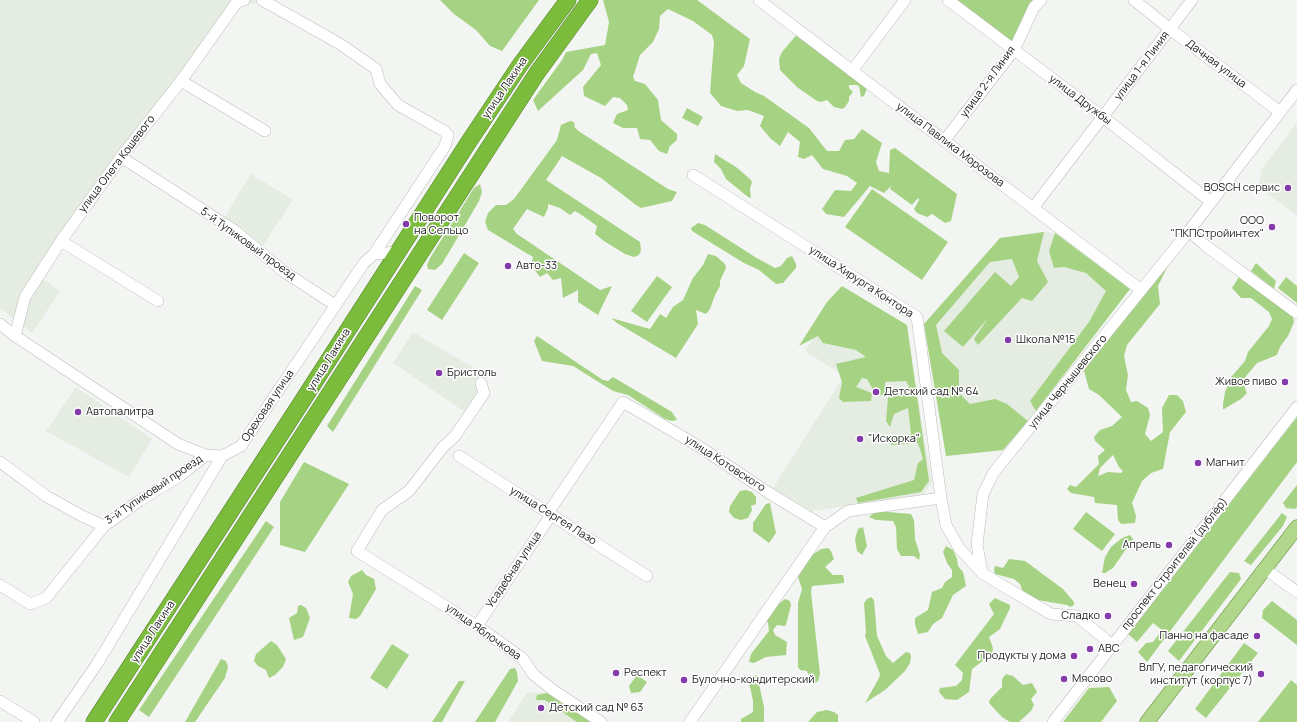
<!DOCTYPE html>
<meta charset="utf-8">
<style>
body{margin:0}
canvas{display:block;background:#f2f5f1}
</style>
<canvas width="1297" height="722"></canvas>
<script>
const context = document.querySelector('canvas').getContext('2d');
context.lineJoin = 'round';
function fillPath(path, color) { context.fillStyle = color; context.fill(path, 'evenodd'); }
const toPath = rows => new Path2D(rows.map(r => 'M' + r).join(''));
function strokePath(path, color, width, dash) { context.strokeStyle = color; context.lineWidth = width; context.lineCap = dash ? 'butt' : 'round'; context.setLineDash(dash || []); context.stroke(path); }
function label(font, color, halo, rows, align = 'center') {
  context.font = font + ' Manrope,sans-serif'; context.lineWidth = 3; context.setLineDash([]); context.textBaseline = 'middle'; context.strokeStyle = halo; context.fillStyle = color; for (const [text, x, y, turn = 0] of rows) {
    context.save(); context.translate(x, y); context.rotate((+turn || 0) * Math.PI / 180); context.textAlign = isNaN(turn) ? turn : align; if (halo) context.strokeText(text, 0, 0); context.fillText(text, 0, 0); context.restore();
  }
}
fillPath(toPath([
 [0,0,265,0,240,7,62,246,43,279,60,291,32,333,0,308],
 [1297,122,1297,213,1296,215,1257,185,1260,181,1261,170],
 [251,174,293,200,262,247,222,221],
 [1044,232,1055,233,1130,289,1031,417,1003,450,946,456,924,324,1000,238],
 [844,291,906,329,932,482,924,494,812,511,773,488,844,376,805,351],
 [413,332,487,376,465,412,393,363],
 [76,387,152,439,129,477,46,431],
 [542,692,586,722,508,722,527,693]
]), '#e5ece1');
fillPath(toPath([
 [440,0,539,0,502,51,490,46,476,30,454,14],
 [603,0,697,0,750,39,744,66,737,75,741,83,755,92,764,96,809,128,827,151,839,151,845,140,854,139,862,129,882,143,876,162,879,171,889,173,890,150,895,148,957,194,951,221,945,223,932,214,927,217,917,213,914,209,919,200,918,198,912,205,890,189,891,186,884,193,870,186,844,217,826,214,822,209,835,190,851,191,857,183,847,176,823,169,812,155,804,159,798,157,800,142,788,132,780,146,771,139,760,126,764,116,748,110,737,111,721,106,710,93,714,42,712,35,693,21,668,9,660,16,659,29,653,42,640,55,633,77,635,81,645,84,658,100,661,120,677,134,677,140,670,146,667,154,659,151,650,140,640,139,637,128,623,128,613,123,617,114,628,110,627,105,620,98,613,97,605,106,584,96,583,87,601,65,597,53,591,54,583,70,538,111,533,100,562,60,566,52,605,45,609,22],
 [951,0,1034,0,1012,47],
 [799,32,868,86,864,96,861,97,859,86,856,85,849,85,849,88,853,92,849,97,849,101,845,107,842,109,834,107,827,100,821,102,817,101,797,87,780,70,779,59,782,52],
 [687,108,703,117,698,126,682,118],
 [570,121,574,122,575,128,580,132,668,189,677,192,672,201,641,208,636,205,601,178,562,156,546,180,640,242,641,250,639,255,634,257,625,254,604,241,595,234,597,226,583,216,575,211,570,215,560,208,548,204,548,208,544,217,527,209,513,229,517,234,600,290,612,286,598,315,578,302,578,290,563,298,561,278,553,280,547,273,540,277,531,265,533,257,488,230,485,222,488,213,496,205,506,205,514,199,557,140,561,125],
 [715,154,736,167,750,179,752,182,750,189,751,198,748,197,726,179,721,169,714,162],
 [480,184,482,192,479,201,442,264,435,270,428,269,427,265,430,258,474,188],
 [872,189,948,242,922,280,845,227],
 [698,223,705,225,755,257,775,268,781,266,787,258,792,256,796,264,796,268,783,283,776,284,759,270,744,263,692,231,691,228],
 [1044,232,1037,261,1048,282,1032,301,1022,298,978,345,974,339,988,318,963,347,944,331,995,272,1011,286,1019,277,1012,259,990,262,936,325,942,353,959,370,959,393,970,404,995,399,1007,404,1028,421,1003,450,946,456,924,324,1000,238],
 [1055,233,1130,289,1036,411,1030,401,1089,322,1106,291,1086,273,1064,267,1054,268,1049,251],
 [1175,251,1158,286,1160,304,1127,345,1124,356,1128,375,1126,390,1131,402,1137,401,1148,408,1150,415,1145,434,1151,441,1163,432,1162,408,1169,395,1177,395,1183,401,1186,412,1170,432,1163,469,1151,473,1142,481,1132,503,1136,516,1135,523,1121,524,1118,520,1117,505,1095,503,1094,497,1071,493,1067,489,1070,485,1076,487,1099,464,1098,456,1105,450,1095,441,1094,437,1100,430,1112,426,1122,417,1099,395,1089,389,1083,367],
 [1113,455,1119,467,1123,471,1121,473,1108,472,1098,476,1100,468],
 [464,253,479,263,442,320,427,310],
 [708,254,716,256,725,264,726,268,720,281,720,286,715,295,710,309,706,314,696,310,698,324,676,358,617,323,611,318,650,329,660,314,666,318,673,307,683,300,693,278,703,265],
 [1256,263,1276,281,1274,289,1251,271],
 [1240,275,1293,317,1294,322,1288,336,1280,347,1277,355,1257,363,1242,381,1247,393,1241,399,1224,409,1223,409,1223,404,1225,392,1232,376,1245,361,1248,352,1269,326,1272,319,1269,312,1251,298,1241,298,1232,288],
 [657,276,672,287,647,322,631,311],
 [1286,277,1297,286,1297,303,1278,288],
 [415,286,422,290,333,432,327,426],
 [842,286,907,325,929,481,921,492,858,503,856,498,914,480,918,463,923,459,918,443,891,445,891,439,911,434,908,408,894,414,890,427,886,421,888,397,906,393,909,386,906,381,885,382,885,394,881,395,875,393,867,379,862,378,856,387,872,393,871,401,843,402,839,398,842,382,836,364,866,357,856,350,823,343,818,336,799,346,827,302],
 [537,336,603,380,608,381,613,377,672,412,677,420,672,421,665,419,628,395,613,391,573,366,542,361,534,341],
 [1297,417,1297,462,1147,662,1138,652,1146,643,1153,642,1162,630,1153,623,1137,642,1128,634],
 [304,462,349,484,305,552,280,545,280,502],
 [1297,485,1297,507,1295,509,1286,508,1283,503],
 [746,490,752,492,756,497,756,504,751,506,752,510,748,518,741,520,734,518,729,512,730,506,740,491],
 [770,503,776,533,769,543,753,531,753,523,766,504],
 [876,511,911,514,914,520,915,539,920,555,919,560,914,556,901,556,897,549,896,527,893,521,876,520,869,517],
 [1086,512,1115,534,1102,551,1073,529],
 [1282,513,1287,517,1283,526,1251,565,1244,561],
 [266,521,274,527,149,717,139,710],
 [863,527,867,546,862,555,857,551,855,539,858,529],
 [1130,535,1133,539,1113,568,1105,573,1102,573,1105,557,1111,547,1122,538],
 [946,546,953,550,957,559,958,566,963,572,966,586,953,595,942,618,933,624,928,632,918,634,915,624,915,618,928,610,932,592,942,588,945,582,952,577,952,570,947,563,943,552],
 [828,548,831,551,834,559,825,567,833,575,843,575,844,580,844,583,812,586,811,592,820,674,818,681,814,684,811,681,807,671,800,670,798,667,798,603,802,589,798,577,812,555,821,549],
 [1009,559,1025,561,1063,589,1074,602,1074,605,1070,607,1067,605,1038,600,1023,592,1020,584,1014,579,995,574,994,570,995,566,1003,568],
 [362,570,366,575,374,579,376,589,360,616,356,619,349,618,353,594,348,582,351,576],
 [1230,572,1239,573,1241,579,1179,661,1168,651],
 [871,597,874,600,877,636,886,656,893,663,906,652,910,653,911,657,910,663,905,671,885,690,865,703,879,678,880,674,865,636,866,632,864,603,867,599],
 [995,598,1010,605,1010,608,1000,629,989,637,993,648,992,654,972,669,969,692,957,700,945,699,939,692,940,688,956,686,962,680,963,673,955,665,994,614,989,604],
 [785,599,790,601,791,605,786,625,784,626,777,625,773,630,775,635,787,642,786,655,766,657,754,663,749,662,751,654,769,631,768,623,766,620,776,606],
 [1272,601,1297,620,1297,645,1262,618,1263,610],
 [301,605,306,608,310,618,303,637,294,640,289,618,297,613,298,606],
 [271,641,277,645,286,659,283,667,275,675,269,678,266,670,258,666,254,661,256,654],
 [1244,643,1258,653,1206,718,1195,709],
 [392,644,409,655,387,689,370,678],
 [221,659,226,661,228,667,225,678,195,722,185,722],
 [515,668,517,672,518,681,495,722,475,722,510,669],
 [1006,674,1013,676,1023,685,1032,683,1037,692,1031,699,1034,705,1031,711,1019,722,1010,722,1002,717,989,703,990,699,1002,687,1002,679],
 [637,675,647,682,640,692,631,693,629,686],
 [757,675,764,707,764,722,741,722,741,719,753,712,753,701,749,682,752,676],
 [1291,680,1297,685,1297,722,1258,722],
 [459,681,465,681,442,722,432,722],
 [1109,687,1117,701,1101,722,1063,722,1089,688],
 [547,693,594,722,577,722,545,700,536,700,537,695],
 [827,710,834,712,838,715,838,722,808,722,817,712]
]), '#a6d383');
const minor = toPath([
 [262,0,340,44,376,69,380,84,398,105,444,131,448,135,445,146,374,254],
 [759,0,1141,290],
 [948,0,1103,117,1211,202],
 [1134,0,1170,29,1280,112],
 [852,71,905,0],
 [181,81,265,131],
 [944,141,1014,50,1034,7,1041,0],
 [121,157,234,230,283,271,335,305],
 [693,175,917,317,941,498,946,525,959,548,982,573,1000,584,1051,614,1077,616,1112,645],
 [1033,208,1192,0],
 [1189,231,1206,246,1297,313],
 [61,241,158,301],
 [0,324,15,336,178,444,206,455,222,456,241,446,364,263,374,254,398,252],
 [15,336,25,297,61,241,121,157,181,81,237,2,244,0],
 [481,383,484,393,455,436,443,447,409,491,382,510,357,551,477,626,522,658,534,675,553,690,601,722],
 [459,456,647,576],
 [0,462,46,496,82,516,104,526,139,501,181,475,206,455],
 [548,513,623,402,700,447,769,493,825,527],
 [1265,569,1297,592],
 [982,572,977,545,983,494,994,472,1189,231,1297,90],
 [0,585,30,604,46,598,104,526],
 [477,626,551,515],
 [0,701,34,722],
 [57,722,97,664,222,456],
 [690,722,825,527,848,511,941,498],
 [1053,722,1297,407]
]);
const major = toPath([
 [1147,722,1297,527]
]);
const highway = toPath([
 [94,722,301,403,468,143,520,65,568,0],
 [117,722,537,73,590,0]
]);
strokePath(minor, '#bbbdb9', 12);
strokePath(major, '#5a8431', 15);
strokePath(highway, '#5a8431', 17);
strokePath(minor, '#fff', 11);
strokePath(major, '#b0d78b', 14);
strokePath(highway, '#7cbc3d', 16);
for (const [x, y, r, color] of [
 [1288,188,4,"#853aab"],
 [406,224,4,"#853aab"],
 [1272,227,4,"#853aab"],
 [508,266,4,"#853aab"],
 [1008,340,4,"#853aab"],
 [439,373,4,"#853aab"],
 [1285,382,4,"#853aab"],
 [876,392,4,"#853aab"],
 [78,412,4,"#853aab"],
 [860,439,4,"#853aab"],
 [1198,463,4,"#853aab"],
 [1169,545,4,"#853aab"],
 [1134,584,4,"#853aab"],
 [1108,616,4,"#853aab"],
 [1257,636,4,"#853aab"],
 [1090,649,4,"#853aab"],
 [1074,656,4,"#853aab"],
 [616,673,4,"#853aab"],
 [1261,674,4,"#853aab"],
 [1064,679,4,"#853aab"],
 [684,680,4,"#853aab"],
 [541,708,4,"#853aab"]
]) { const dot = new Path2D(); dot.arc(x, y, r, 0, 2 * Math.PI); context.fillStyle = color; context.fill(dot); strokePath(dot, '#fff', 1.5); }
label('11px', '#1b1c1a', '#fff', [
 ["Дачная улица",1216,64,37],
 ["улица 1-я Линия",1142,66,-53],
 ["улица 2-я Линия",988,82,-54],
 ["улица Лакина",505,88,-56],
 ["улица Дружбы",1080,100,37],
 ["улица Павлика Морозова",950,145,37],
 ["улица Олега Кошевого",117,164,-53],
 ["5-й Тупиковый проезд",248,244,36],
 ["улица Хирурга Контора",861,282,33],
 ["улица Лакина",329,360,-58],
 ["улица Чернышевского",1068,382,-51],
 ["Ореховая улица",268,406,-56],
 ["улица Котовского",725,464,33],
 ["3-й Тупиковый проезд",154,490,-34],
 ["улица Сергея Лазо",553,516,32],
 ["проспект Строителей (дублёр)",1175,564,-52],
 ["Усадебная улица",514,570,-56],
 ["улица Лакина",153,632,-57],
 ["улица Яблочкова",483,632,35]
]);
label('11px', '#1b1c1a', '#fff', [
 ["BOSCH сервис",1280,188,"right"],
 ["Поворот",414,218],
 ["на Сельцо",414,231],
 ["ООО",1264,221,"right"],
 ["\"ПКПСтройинтех\"",1264,234,"right"],
 ["Авто-33",516,266],
 ["Школа №15",1016,340],
 ["Бристоль",447,373],
 ["Живое пиво",1277,382,"right"],
 ["Детский сад № 64",884,392],
 ["Автопалитра",86,412],
 ["\"Искорка\"",868,439],
 ["Магнит",1206,463],
 ["Апрель",1161,545,"right"],
 ["Венец",1126,584,"right"],
 ["Сладко",1100,616,"right"],
 ["Панно на фасаде",1249,636,"right"],
 ["ABC",1098,649],
 ["Продукты у дома",1066,656,"right"],
 ["ВлГУ, педагогический",1253,668,"right"],
 ["институт (корпус 7)",1253,681,"right"],
 ["Респект",624,673],
 ["Мясово",1072,679],
 ["Булочно-кондитерский",692,680],
 ["Детский сад № 63",549,708]
], 'left');
</script>
